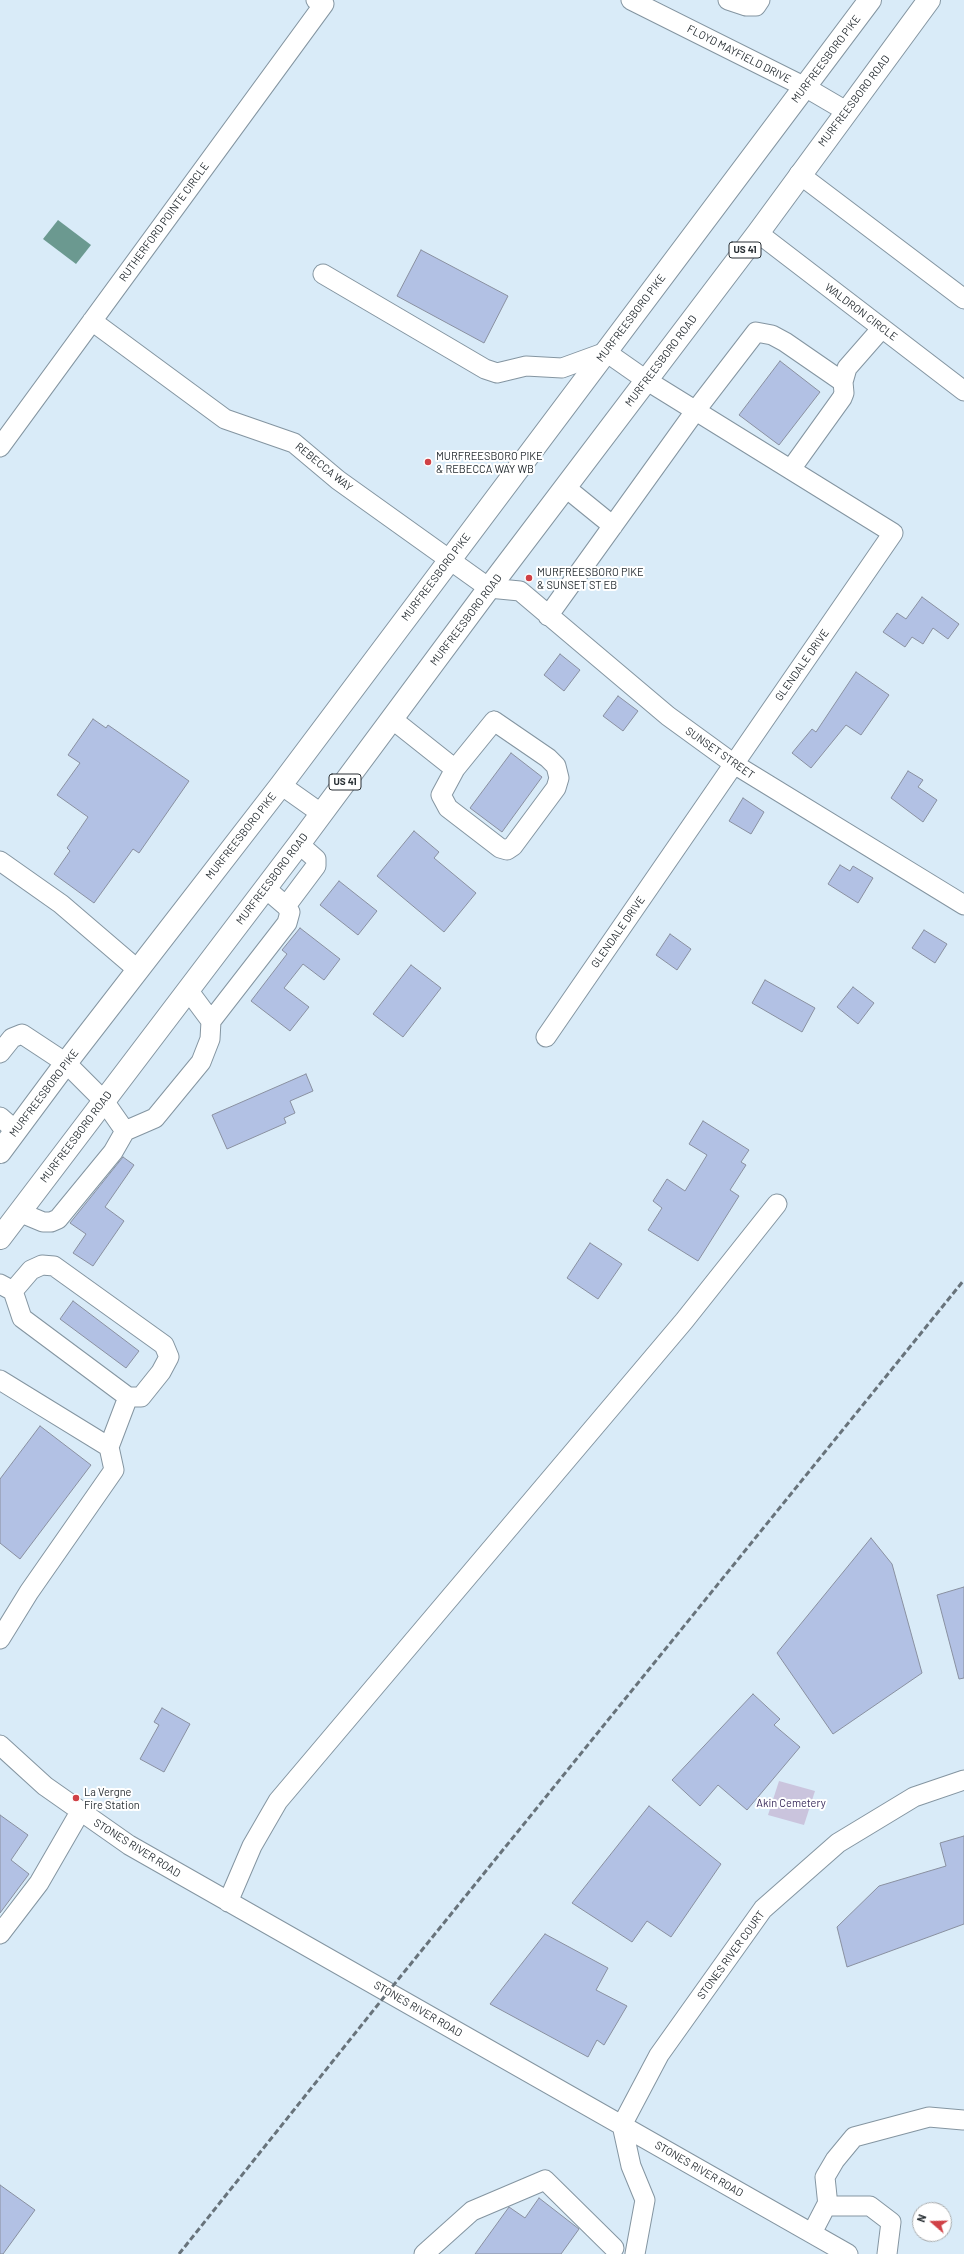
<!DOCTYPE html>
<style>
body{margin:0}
#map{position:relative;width:964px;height:2254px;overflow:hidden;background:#d9ebf8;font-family:Barlow,sans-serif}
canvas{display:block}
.north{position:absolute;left:912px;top:2202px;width:40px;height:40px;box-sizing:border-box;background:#fff;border:1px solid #a9acae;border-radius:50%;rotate:290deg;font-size:11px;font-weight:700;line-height:16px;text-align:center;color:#282f34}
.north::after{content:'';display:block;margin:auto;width:14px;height:18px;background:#d04146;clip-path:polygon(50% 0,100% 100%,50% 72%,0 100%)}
</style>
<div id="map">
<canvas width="964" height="2254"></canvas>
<div class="north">N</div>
</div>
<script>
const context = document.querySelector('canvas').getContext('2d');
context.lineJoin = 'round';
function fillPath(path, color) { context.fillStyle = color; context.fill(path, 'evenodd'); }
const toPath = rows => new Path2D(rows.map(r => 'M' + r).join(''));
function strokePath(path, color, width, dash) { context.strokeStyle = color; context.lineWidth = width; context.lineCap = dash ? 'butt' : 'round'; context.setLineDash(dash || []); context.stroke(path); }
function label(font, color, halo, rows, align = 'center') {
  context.font = font + ' Barlow,sans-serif'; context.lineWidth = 4; context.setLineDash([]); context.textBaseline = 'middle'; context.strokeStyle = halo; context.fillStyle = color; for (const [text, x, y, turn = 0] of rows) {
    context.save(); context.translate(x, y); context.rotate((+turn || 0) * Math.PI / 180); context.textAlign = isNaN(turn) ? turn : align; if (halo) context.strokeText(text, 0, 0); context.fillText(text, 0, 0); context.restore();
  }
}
fillPath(toPath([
 [779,1781,815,1791,804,1825,768,1815]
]), '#cac4dd');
fillPath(toPath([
 [58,220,91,245,76,264,43,239]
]), '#6b9990');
const building = toPath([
 [421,250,508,296,484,343,397,296,421,250],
 [780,361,820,392,779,445,739,415,780,361],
 [922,597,959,624,948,639,933,628,923,644,912,637,905,647,883,632,897,613,906,619,922,597],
 [560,654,580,670,564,691,544,675,560,654],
 [856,672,889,695,861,735,846,725,811,768,792,753,812,729,816,732,856,672],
 [618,696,638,711,623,731,603,716,618,696],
 [93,719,106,728,108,725,189,781,139,853,133,849,94,903,54,874,70,851,67,848,88,817,57,795,80,763,68,755,93,719],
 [511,753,542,777,502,832,470,808,511,753],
 [908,771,923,780,918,787,937,800,923,822,891,798,908,771],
 [743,798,764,812,751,834,729,821,743,798],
 [414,831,439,852,434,858,476,893,444,932,377,876,414,831],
 [840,865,850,871,853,866,873,878,858,903,828,884,840,865],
 [339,881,377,911,358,935,320,905,339,881],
 [300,928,340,959,324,980,303,964,284,988,309,1007,290,1031,251,1001,287,954,282,950,300,928],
 [924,930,947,944,935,963,912,948,924,930],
 [670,934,691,949,677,970,656,955,670,934],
 [411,965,441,988,403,1037,373,1014,411,965],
 [765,980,815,1008,802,1032,752,1003,765,980],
 [853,987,874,1003,858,1024,837,1007,853,987],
 [306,1074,313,1091,290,1101,295,1113,284,1118,286,1123,227,1149,212,1115,306,1074],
 [703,1121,749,1150,741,1162,746,1165,730,1190,739,1196,698,1261,648,1230,662,1208,653,1201,667,1179,685,1191,707,1155,689,1144,703,1121],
 [123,1157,134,1165,105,1207,124,1221,93,1266,73,1253,86,1234,70,1223,123,1157],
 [590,1243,622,1264,598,1299,567,1278,590,1243],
 [73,1301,139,1351,126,1368,60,1319,73,1301],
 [40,1426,91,1465,20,1559,0,1543,0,1479,40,1426],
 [871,1538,892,1564,922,1673,833,1734,777,1653,871,1538],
 [964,1587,964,1678,959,1679,937,1595,964,1587],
 [753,1694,780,1719,774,1725,800,1747,747,1810,718,1785,700,1806,672,1780,753,1694],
 [162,1708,190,1724,164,1772,140,1759,159,1725,154,1722,162,1708],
 [649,1806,721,1864,671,1937,647,1921,632,1942,572,1903,649,1806],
 [0,1815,28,1835,11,1860,29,1874,0,1913,0,1815],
 [964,1836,964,1924,847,1967,837,1927,879,1886,946,1866,940,1843,964,1836],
 [545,1934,608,1968,596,1990,627,2006,604,2045,597,2040,588,2057,490,2004,545,1934],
 [0,2185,35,2210,3,2254,0,2254,0,2185],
 [539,2198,579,2229,561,2254,475,2254,509,2207,525,2218,539,2198]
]);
fillPath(building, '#b2c1e4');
strokePath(building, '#8990a0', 1);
const minor = toPath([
 [631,0,805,87,846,111],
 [728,0,746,6,756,6,760,0],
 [799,174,964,299],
 [758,233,964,391],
 [323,274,485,369,497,373,526,366,562,368,606,352,646,380,893,533,546,1037],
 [92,321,225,419,294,443,338,480,489,588,520,591,668,716,734,764,964,905],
 [0,447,324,4,316,0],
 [791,469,842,398,844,393,843,382,847,368,882,328],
 [565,487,613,526],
 [548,616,696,410,756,332,772,335,785,342,843,382],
 [392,719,455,769],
 [494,721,548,758,556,766,559,778,556,788,513,846,507,850,500,848,448,808,441,795,455,769,494,721],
 [281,785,322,814],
 [0,861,61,904,138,970],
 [286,906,316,866,316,859,299,844],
 [211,1021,287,923,290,912,286,906,265,888],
 [0,1053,12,1038,22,1034,66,1063,104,1101,125,1131],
 [0,1117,16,1131],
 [19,1212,43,1222,51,1222,58,1219,113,1152,125,1131,155,1118,201,1062,210,1039,211,1021,188,990],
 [0,1284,13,1291,22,1318,128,1397,109,1447,114,1470,29,1592,0,1639],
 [13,1291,31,1270,42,1265,54,1266,164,1345,169,1357,161,1372,141,1397,128,1397],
 [0,1380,109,1447],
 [0,1745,45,1786,129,1845,848,2254],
 [228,1902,252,1846,278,1801,684,1321,777,1204],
 [0,1934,39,1883,80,1812],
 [828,2206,825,2177,835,2160,854,2137,929,2117,963,2120],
 [812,2233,826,2206,870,2206,891,2222,887,2254],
 [424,2254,472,2211,545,2180,614,2248],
 [635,2254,645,2200,631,2166,622,2125,659,2055,763,1909,838,1843,914,1797,964,1780]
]);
const major = toPath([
 [0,1152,69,1059,281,785,870,0],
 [0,1238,299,844,489,588,758,233,929,0]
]);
strokePath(minor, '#8495a1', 21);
strokePath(major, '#8495a1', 24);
strokePath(minor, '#fff', 19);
strokePath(major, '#fff', 22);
strokePath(toPath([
 [179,2254,388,1992,964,1280]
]), '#68737b', 3, [6, 3]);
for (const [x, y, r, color] of [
 [428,462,4,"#d04146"],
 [529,578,4,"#d04146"],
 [76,1798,4,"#d04146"]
]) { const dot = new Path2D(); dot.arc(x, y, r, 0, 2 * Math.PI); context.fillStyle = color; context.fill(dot); strokePath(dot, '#fff', 1.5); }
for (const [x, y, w] of [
 [745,250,32],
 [345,782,32]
]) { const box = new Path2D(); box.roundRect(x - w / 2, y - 8, w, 16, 3); context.fillStyle = '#fff'; context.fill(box); strokePath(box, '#282f34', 1); }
label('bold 10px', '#282f34', null, [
 ["US 41",745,250],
 ["US 41",345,782]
]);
label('11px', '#282f34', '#fff', [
 ["FLOYD MAYFIELD DRIVE",739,54,27],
 ["MURFREESBORO PIKE",826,59,-53],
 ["MURFREESBORO ROAD",854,101,-53],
 ["RUTHERFORD POINTE CIRCLE",164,222,-54],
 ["WALDRON CIRCLE",861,312,37],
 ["MURFREESBORO PIKE",631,318,-53],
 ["MURFREESBORO ROAD",661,361,-53],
 ["REBECCA WAY",324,467,39],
 ["MURFREESBORO PIKE",436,577,-53],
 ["MURFREESBORO ROAD",466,620,-53],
 ["GLENDALE DRIVE",802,665,-55],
 ["SUNSET STREET",720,753,35],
 ["MURFREESBORO PIKE",241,836,-52],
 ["MURFREESBORO ROAD",272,879,-53],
 ["GLENDALE DRIVE",618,932,-55],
 ["MURFREESBORO PIKE",44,1093,-53],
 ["MURFREESBORO ROAD",76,1137,-53],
 ["STONES RIVER ROAD",137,1848,32],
 ["STONES RIVER COURT",731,1955,-54],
 ["STONES RIVER ROAD",418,2009,30],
 ["STONES RIVER ROAD",699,2169,30]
]);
label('11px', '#282f34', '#fff', [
 ["MURFREESBORO PIKE",436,456],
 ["& REBECCA WAY WB",436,469],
 ["MURFREESBORO PIKE",537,572],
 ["& SUNSET ST EB",537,585],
 ["La Vergne",84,1792],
 ["Fire Station",84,1805]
], 'left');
label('11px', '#3b2d5c', '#fff', [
 ["Akin Cemetery",791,1803]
]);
</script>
